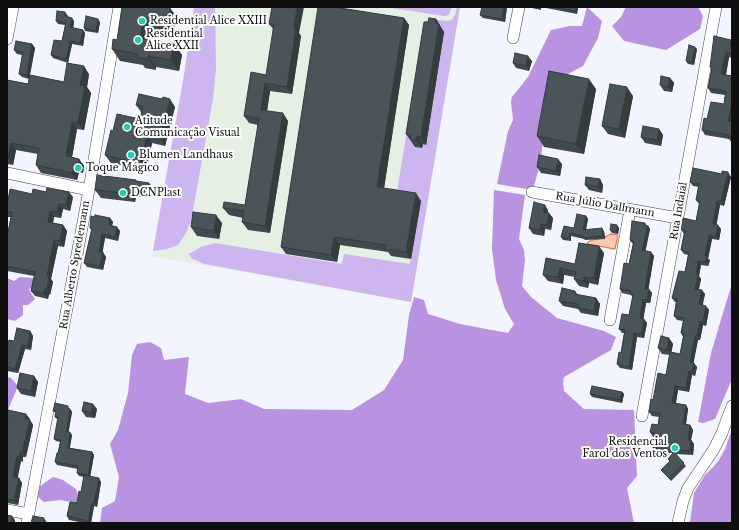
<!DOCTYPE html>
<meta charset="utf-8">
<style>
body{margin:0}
#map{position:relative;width:739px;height:530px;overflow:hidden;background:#f2f5ff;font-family:"Libre Baskerville",serif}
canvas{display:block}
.frame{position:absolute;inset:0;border:8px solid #0f0f0f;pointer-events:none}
</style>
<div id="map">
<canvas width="739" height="530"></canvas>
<div class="frame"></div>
</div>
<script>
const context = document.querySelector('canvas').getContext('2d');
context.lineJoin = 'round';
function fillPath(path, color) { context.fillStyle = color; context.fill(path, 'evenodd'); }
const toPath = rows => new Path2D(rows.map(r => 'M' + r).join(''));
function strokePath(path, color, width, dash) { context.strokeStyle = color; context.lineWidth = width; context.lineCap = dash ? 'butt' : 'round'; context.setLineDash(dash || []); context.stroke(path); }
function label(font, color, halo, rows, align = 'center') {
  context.font = font + ' "Libre Baskerville",serif'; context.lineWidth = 4; context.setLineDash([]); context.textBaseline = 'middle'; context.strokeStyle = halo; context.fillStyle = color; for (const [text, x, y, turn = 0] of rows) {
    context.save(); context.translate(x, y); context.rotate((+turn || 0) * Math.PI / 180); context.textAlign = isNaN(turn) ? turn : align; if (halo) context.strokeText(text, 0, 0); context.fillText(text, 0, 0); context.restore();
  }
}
fillPath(toPath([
 [194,7,460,7,411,302,152,256,184,75]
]), '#e5efe3');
fillPath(toPath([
 [194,7,215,7,216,70,213,99,191,221,186,233,178,245,167,249,153,251,184,75],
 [385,7,452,7,449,15,444,16],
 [457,7,460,7,411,302,205,264,192,259,189,254,201,247,215,243,342,264,344,254,410,264,421,201,396,197,424,29,416,147,422,148,426,21,430,19,447,21,452,20,455,15]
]), '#cdb6ef');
fillPath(toPath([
 [587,7,602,21,598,38,583,66,568,74,555,78,547,93,541,160,533,190,497,184,508,131,513,120,511,102,512,97,528,77,551,30,570,26,582,26],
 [626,7,698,7,703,16,700,29,666,50,624,41,612,26,621,17],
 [494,190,525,195,519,239,524,250,525,261,522,286,531,297,557,318,604,331,616,337,611,350,564,377,563,383,564,391,584,409,634,410,637,476,627,488,634,523,100,523,102,508,115,501,119,477,110,444,118,430,128,393,132,355,137,344,150,342,161,348,164,360,189,357,185,394,208,403,241,399,264,409,352,410,384,390,403,360,409,315,414,297,424,300,428,314,460,324,508,333,514,324,505,309,496,280,492,249],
 [20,277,33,278,34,284,29,290,35,299,28,305,23,305,23,315,15,321,7,319,7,278,14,281],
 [732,283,732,379,715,419,703,423,698,422,711,353],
 [10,377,18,386,7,412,7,378],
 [732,429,732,523,690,523,694,493,705,475,715,465,719,460,725,449],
 [53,477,63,480,76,489,78,495,77,503,60,500,44,502,38,497,40,486]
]), '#b893e2');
const water = toPath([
 [611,234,618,235,615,249,587,244,588,242,592,240,605,238,605,237,611,234]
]);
fillPath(water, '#fdc7b0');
strokePath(water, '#dd672e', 1);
const minor = toPath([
 [513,38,519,7],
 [7,39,13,7],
 [7,173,89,190],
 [532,192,678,218],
 [610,320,630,210],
 [642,416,716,7],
 [7,510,29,514],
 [27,523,89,190,119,7],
 [678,523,683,501,688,488,714,449,722,433,732,406]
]);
strokePath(minor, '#424242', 12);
strokePath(minor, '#fff', 11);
fillPath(toPath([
 [122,7,170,8,178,19,177,25,175,25,174,36,151,32,150,40,174,44,182,55,179,71,156,67,156,70,145,68,143,65,120,61,112,49,117,40],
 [272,7,299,33,301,36,292,94,270,91,267,111,288,121,270,233,248,230,242,222,243,218,229,215,223,208,245,205,258,125,249,123,244,116,266,75,274,30,269,24],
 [507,7,505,22,483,18,480,15],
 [527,7,578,7,577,14,541,7,541,10],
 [68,16,67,17,74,21,73,28,83,30,85,33,83,46,72,44,68,63,53,58,51,55,62,41,65,25,58,24,56,21],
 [404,18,409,25,384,188,421,201,411,259,391,256,388,252,340,245,337,262,286,254,281,247],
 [436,19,444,32,426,145,423,144,422,148,415,147,406,134,428,22],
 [100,22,98,33,85,31,84,28],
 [732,41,732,58,729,57,726,75,732,76,732,143,729,139,705,135,702,130,707,119,724,104,725,95,711,93,708,88,712,69,710,67],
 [32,44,35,48,30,75,64,82,89,74,87,87,91,93,84,130,77,129,72,157,79,159,84,166,83,173,79,172,77,180,41,173,36,165,38,154,16,150,13,165,7,164,7,80,28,84,29,79,22,77,19,74,22,55,17,54,14,50],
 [697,49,694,65,688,64,686,61],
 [532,61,529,71,516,68,513,63],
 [670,78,674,83,672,92,664,91,660,85],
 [596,89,584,154,544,147,537,136],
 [633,96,625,138,608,134,602,126],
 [136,105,175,107,165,146,152,143,146,171,111,163,105,155,113,131,140,119,141,112],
 [659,129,663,135,661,146,645,143,641,137],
 [562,164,560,176,541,173,537,167],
 [731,177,724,206,720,205,716,225,721,229,719,240,712,239,708,259,710,260,708,266,701,265,699,276,701,279,699,289,705,294,702,305,709,310,706,326,703,325,700,340,698,340,693,363,697,367,695,376,692,375,689,392,678,390,676,403,686,405,688,409,686,425,690,425,693,430,691,440,694,444,693,455,675,454,686,466,671,481,661,470,670,462,668,459,673,453,656,452,653,448,654,437,653,437,650,432,658,425,659,417,652,416,649,412,653,400,666,375,670,355,662,354,658,348,669,338,673,344,671,352,680,354,683,337,681,333,683,321,677,320,674,316,676,302,675,302,672,298,685,272,688,255,684,254,681,250,684,234,681,229,696,221,699,204,696,200,699,187,693,186,690,182],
 [600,179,603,185,602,193,589,190,585,185],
 [149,183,155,191,154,197,141,195,141,197,136,197,135,202,101,198,95,190],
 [32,194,73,197,70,211,63,209,61,218,54,217,53,223,63,225,67,231,64,247,58,246,51,279,53,282,50,295,49,294,48,299,35,296,31,291,34,276,7,271,7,232,8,232,11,217,7,217,7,200,8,200],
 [548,210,548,213,553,218,551,230,545,229,544,236,533,234,529,228],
 [586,216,588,219,586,230,604,231,605,239,585,240,584,239,571,236,571,241,563,240,561,237,574,228],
 [95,217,110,218,113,222,112,226,120,231,118,241,105,238,102,252,106,257,103,270,87,267,84,263,92,230,90,228],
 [222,223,219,239,197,236,191,227],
 [645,223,646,225,648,226,650,229,645,251,651,252,654,256,648,289,652,293,650,303,646,303,643,319,647,323,644,338,637,337,632,370,620,368,617,364,621,353,624,333,622,333,619,329,629,315,633,298,631,295,622,293,620,289,629,264,633,244,632,243,630,240],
 [619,228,618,234,612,233,610,230],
 [604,253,598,285,589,283,588,288,579,286,574,279,575,277,564,275,563,284,548,281,543,275,546,258,575,264],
 [575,291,578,295,596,298,600,304,598,316,581,313,578,309,563,306,559,301],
 [30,331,33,336,31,350,25,349,18,373,7,371,7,348,14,341],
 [34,376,38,382,35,397,21,394,17,388],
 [622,392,624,394,622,403,592,397,590,394],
 [70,409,72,412,68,432,72,435,70,448,92,452,94,455,90,476,101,482,97,507,94,506,91,523,84,523,69,520,67,516,77,503,81,492,84,477,79,476,77,473,78,469,57,465,55,462,58,453,60,442,56,441,54,439,58,420,55,417,56,413,53,411],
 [97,409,95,418,86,417,82,411],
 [26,414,33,425,26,457,23,457,23,462,21,461,17,478,19,478,22,483,18,505,7,503,7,429,8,424,7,422,7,417]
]), '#40494d');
fillPath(toPath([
 [297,7,304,7,299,33,301,36,292,94,287,87,294,28],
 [504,7,507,7,505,22,502,19],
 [576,7,578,7,577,14,575,11],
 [170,8,178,19,177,25,169,14],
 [65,12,68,16,67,20,65,16],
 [167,13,175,25,174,36,165,24],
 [72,18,74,21,73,31,70,27],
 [404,18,409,25,383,195,377,187],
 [98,19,100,22,98,33,96,31],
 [436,19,444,32,426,145,421,137],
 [143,21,151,32,148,50,140,38],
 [83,30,85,33,83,46,80,43],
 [731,40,732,41,732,48,730,46],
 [70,41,72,44,68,63,66,59],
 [32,44,35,48,29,79,27,75],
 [174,44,182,55,179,71,171,60],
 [695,47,697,49,694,65,692,62],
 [726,52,729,57,725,79,721,74],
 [148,56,156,67,156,70,148,59],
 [528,56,532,61,529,71,526,66],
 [84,66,89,74,87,87,91,93,84,130,78,123,80,85],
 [670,78,674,83,672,92,668,87],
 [589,79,596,89,584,154,576,144],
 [265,83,270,91,266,117,261,110],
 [627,87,633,96,625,138,619,129],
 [170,99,175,107,165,146,160,138],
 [732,103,732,125,728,121],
 [283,113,288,121,270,233,265,226],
 [72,122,77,129,71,163,66,156],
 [659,129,663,135,661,146,657,140],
 [147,135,152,143,146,171,140,164],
 [417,136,423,144,422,148,416,140],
 [11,143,16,150,13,165,8,157],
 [79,159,84,166,83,173,78,166],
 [558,159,562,164,560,176,556,171],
 [74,165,79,172,77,180,72,173],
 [728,172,731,177,724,206,721,201],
 [600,179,603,185,602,193,598,187],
 [149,183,155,191,154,197,148,188],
 [135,187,141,195,141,197,135,189],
 [130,188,136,197,135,202,130,194],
 [69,192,73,197,70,211,66,205],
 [416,193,421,201,411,259,406,252],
 [717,201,720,205,716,228,713,224],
 [59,204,63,209,61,218,57,212],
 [545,205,548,210,547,217,543,212],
 [50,211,54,217,52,228,48,222],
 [549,213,553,218,551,230,547,225],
 [216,215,222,223,219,239,214,231],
 [586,216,588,219,585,233,583,230],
 [110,218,113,222,111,229,109,225],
 [645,223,647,227,648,226,650,229,645,254,642,250],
 [541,224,545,229,544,236,540,230],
 [63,225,67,231,64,247,60,241],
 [617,225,619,228,618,234,616,232],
 [718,225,721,229,719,240,716,236],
 [117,227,120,231,118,241,115,237],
 [602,228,604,231,605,239,603,236],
 [570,233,571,236,571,241,569,238],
 [102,234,105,238,102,256,99,252],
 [709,235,712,239,708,259,710,260,708,266,705,262,705,256],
 [334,237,340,245,337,262,331,255],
 [54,240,58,246,51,279,53,282,50,295,47,289,47,276],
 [599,246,604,253,598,285,594,278],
 [103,252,106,257,103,270,100,266],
 [651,252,654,256,648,292,645,289],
 [698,261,701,265,699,276,701,279,698,293,695,289,696,274],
 [560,268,564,275,563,284,558,277],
 [584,277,589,283,588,288,584,281],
 [45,289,49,294,48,299,44,293],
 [649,289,652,293,650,303,647,300],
 [702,290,705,294,702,309,699,304],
 [596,298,600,304,598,316,594,311],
 [643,299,646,303,643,322,640,318],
 [706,306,709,310,706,326,703,322],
 [644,319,647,323,644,338,641,334],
 [700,321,703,325,700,340,697,336],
 [30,331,33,336,31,350,28,346],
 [634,333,637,337,632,370,629,367],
 [695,336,698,340,693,366,690,362],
 [669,338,673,344,671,355,667,350],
 [22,345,25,349,18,373,15,369],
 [694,363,697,367,695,376,692,372],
 [689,371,692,375,689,392,686,388],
 [34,376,38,382,35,397,31,391],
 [675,386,678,390,675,407,672,403],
 [622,392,624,394,622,403,620,400],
 [93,404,97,409,95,418,91,413],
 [686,405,688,409,685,429,683,424],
 [70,409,72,412,69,430,68,434,66,432,67,428],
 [26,414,30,419,29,424,25,419],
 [30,420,33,425,26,457,22,452],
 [690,425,693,430,691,440,694,444,693,455,690,451,688,440],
 [70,432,72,435,69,450,68,448],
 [20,452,23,457,23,462,19,457],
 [92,452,94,455,90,478,88,475],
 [17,456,21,461,17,482,13,477],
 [19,478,22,483,18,505,14,500],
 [99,478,101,482,97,507,94,503],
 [92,503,94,506,91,523,90,523,88,521],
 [12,516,15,520,15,523,11,523],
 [44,518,47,523,43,523]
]), '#343c3e');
const building = toPath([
 [122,7,163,7,170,8,169,14,167,13,165,24,143,21,140,38,174,44,171,60,148,56,148,59,137,57,138,54,112,49,113,39,117,40,122,7],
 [272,7,297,7,294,28,296,29,287,87,265,83,261,110,283,113,265,226,242,222,244,211,223,208,224,202,245,205,259,118,244,116,251,72,266,75,274,24,269,24,272,7],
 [318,7,334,7,404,18,377,187,416,193,406,252,385,249,386,245,334,237,331,255,281,247,318,7],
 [482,7,504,7,502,19,480,15,482,7],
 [554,7,576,7,575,11,554,7],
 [57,11,65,12,65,16,72,18,70,27,83,30,80,43,70,41,66,59,51,55,54,40,62,41,66,23,56,21,57,11],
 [86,16,98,19,96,31,84,28,86,16],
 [429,18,436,19,435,23,439,24,421,137,417,136,416,140,410,139,411,135,406,134,424,22,428,22,429,18],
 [714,36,731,40,730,46,732,46,732,53,726,52,721,74,732,76,732,103,728,121,732,122,732,139,728,138,729,135,702,130,704,118,707,119,711,102,724,104,726,91,708,88,712,67,710,67,714,36],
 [16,41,32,44,27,75,19,74,23,52,14,50,16,41],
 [689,45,695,47,692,62,686,61,689,45],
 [515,53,528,56,526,66,513,63,515,53],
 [67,63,84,66,80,85,85,86,78,123,72,122,66,156,79,159,78,166,74,165,72,173,36,165,39,148,11,143,8,157,7,157,7,80,28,84,30,75,64,82,67,63],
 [549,71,589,79,576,144,537,136,549,71],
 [661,76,670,78,668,87,660,85,661,76],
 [610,84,627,87,619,129,602,126,610,84],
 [139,94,162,99,163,97,170,99,160,138,147,135,140,164,105,155,111,130,113,131,117,114,140,119,143,106,136,105,139,94],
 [643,126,659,129,657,140,641,137,643,126],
 [539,155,558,159,556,171,537,167,539,155],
 [693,168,722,174,722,171,728,172,721,201,717,201,713,224,718,225,716,236,709,235,705,256,707,256,705,262,698,261,696,274,698,275,695,289,702,290,699,304,706,306,703,322,700,321,697,336,695,336,690,362,694,363,692,372,689,371,686,388,675,386,672,403,686,405,683,424,690,425,688,440,691,440,690,451,653,448,655,433,650,432,652,424,658,425,660,413,649,412,651,399,653,400,658,373,666,375,670,352,680,354,684,334,681,333,684,318,674,316,677,299,672,298,679,271,685,272,689,252,681,250,685,230,681,229,683,218,696,221,700,201,696,200,699,184,690,182,693,168],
 [97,175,136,180,136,181,149,183,148,188,135,187,135,189,130,188,130,194,95,190,97,175],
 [586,177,600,179,598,187,585,185,586,177],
 [47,188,69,192,66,205,59,204,57,212,50,211,48,222,63,225,60,241,54,240,47,276,49,276,47,289,45,289,44,293,31,291,35,272,7,266,7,232,8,232,12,212,7,212,7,200,8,200,10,189,32,194,33,189,46,192,47,188],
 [534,202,545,205,543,212,549,213,547,225,541,224,540,230,529,228,534,202],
 [193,212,216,215,214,231,191,227,193,212],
 [577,214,586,216,583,230,602,228,603,236,583,238,583,236,570,233,569,238,561,237,564,226,574,228,577,214],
 [95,215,110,218,109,225,117,227,115,237,102,234,99,252,103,252,100,266,84,263,92,228,90,228,91,216,95,217,95,215],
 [632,221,645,223,644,225,648,226,642,250,651,252,645,289,649,289,647,300,643,299,640,318,644,319,641,334,634,333,629,367,617,364,619,352,621,353,625,330,619,329,622,314,629,315,633,295,630,294,631,291,620,289,624,263,629,264,634,241,630,240,632,221],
 [611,224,617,225,616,232,610,230,611,224],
 [579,243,599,246,594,278,584,277,584,281,574,279,576,272,560,268,558,277,543,275,546,258,575,264,579,243],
 [562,288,575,291,575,294,596,298,594,311,577,307,578,304,559,301,562,288],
 [17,328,30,331,28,346,22,345,15,369,7,367,7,348,9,340,14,341,17,328],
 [661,336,669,338,667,350,658,348,661,336],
 [20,373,34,376,31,391,17,388,20,373],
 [592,386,622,392,620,400,590,394,592,386],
 [84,402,93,404,91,413,82,411,84,402],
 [55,403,68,406,68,408,70,409,67,428,66,432,70,432,68,448,92,452,88,475,77,473,78,466,55,462,57,453,58,453,61,440,54,439,58,417,55,417,56,411,53,411,55,403],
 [8,410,26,414,25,419,30,420,22,452,20,452,19,457,17,456,13,477,19,478,14,500,7,499,7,429,8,422,7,421,7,417,8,410],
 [674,452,684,463,669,478,661,470,670,461,668,459,674,452],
 [84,475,99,478,94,503,92,503,88,521,67,516,70,502,77,503,79,491,81,492,84,475],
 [7,515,12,516,11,523,7,523,7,515],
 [33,516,44,518,43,523,31,523,33,516]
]);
fillPath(building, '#4a5559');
strokePath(building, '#343c3e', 1);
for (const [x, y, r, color] of [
 [142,21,4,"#16d1ba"],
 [138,40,4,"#16d1ba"],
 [127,127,4,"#16d1ba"],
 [131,155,4,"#16d1ba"],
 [78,168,4,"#16d1ba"],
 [123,193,4,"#16d1ba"],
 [675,448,4,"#16d1ba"]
]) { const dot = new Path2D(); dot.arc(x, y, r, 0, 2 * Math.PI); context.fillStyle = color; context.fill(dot); strokePath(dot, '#fff', 1.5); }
label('10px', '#0f0f0f', '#fff', [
 ["Residential Alice XXIII",150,21],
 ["Residential",146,34],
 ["Alice XXII",146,46],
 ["Atitude",135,121],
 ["Comunicação Visual",135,133],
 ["Blumen Landhaus",139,155],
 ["Toque Mágico",86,168],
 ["DCNPlast",131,193],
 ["Residencial",667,442,"right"],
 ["Farol dos Ventos",667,454,"right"]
], 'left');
label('10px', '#0f0f0f', '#fff', [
 ["Rua Júlio Dallmann",605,205,10],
 ["Rua Indaial",679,211,-80],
 ["Rua Alberto Spredemann",75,265,-80]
]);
</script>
